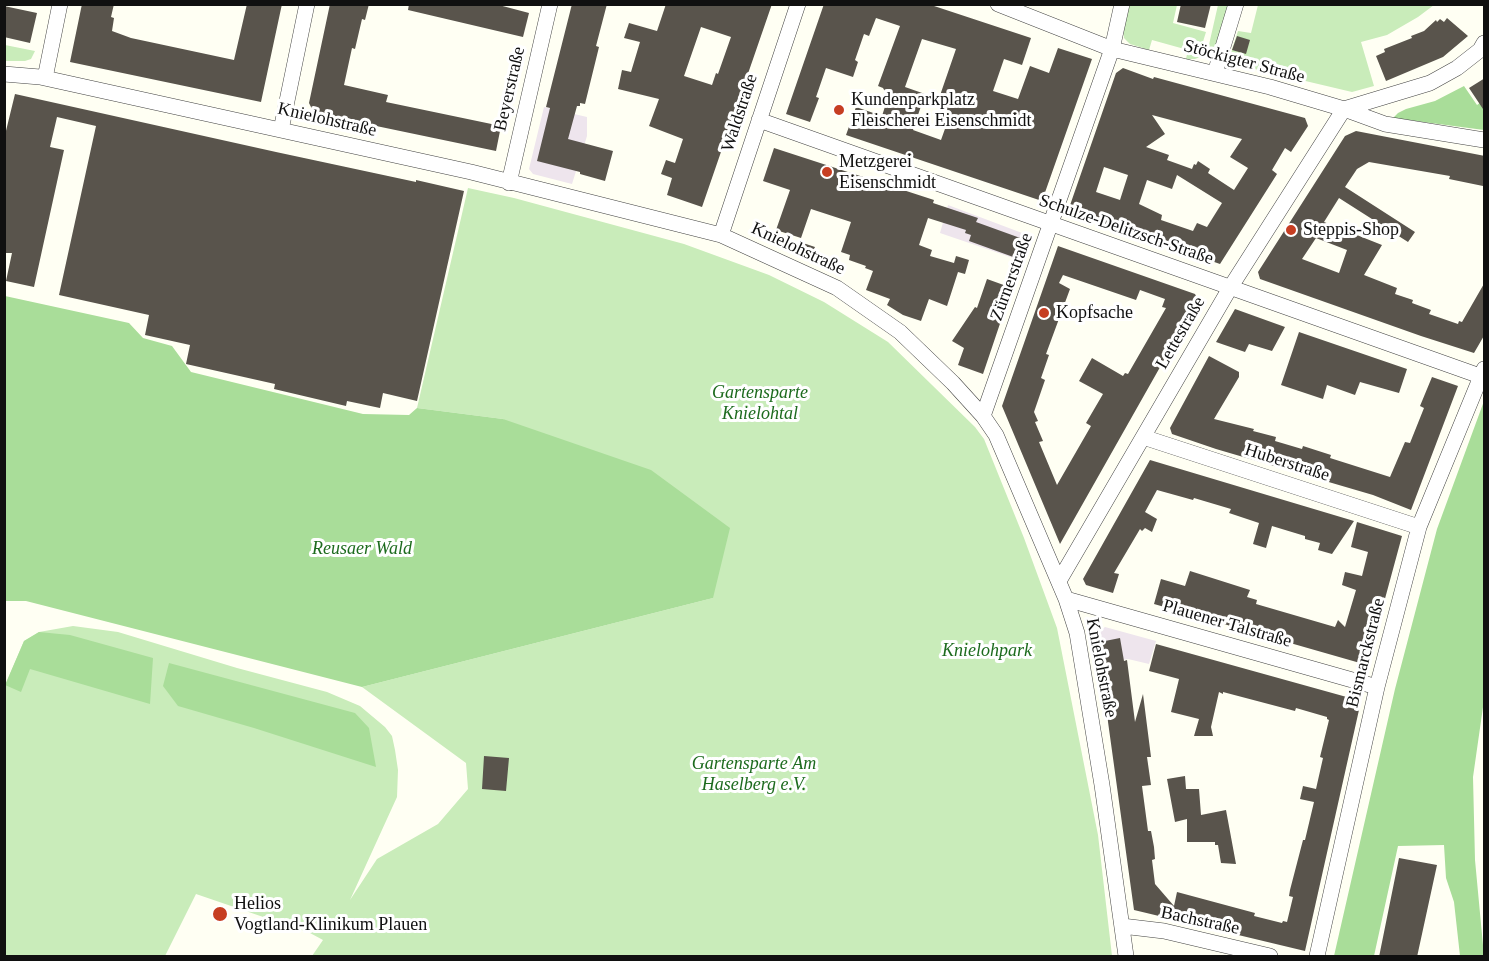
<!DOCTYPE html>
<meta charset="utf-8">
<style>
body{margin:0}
#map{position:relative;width:1489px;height:961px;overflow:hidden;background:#fffff3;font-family:Georgia,serif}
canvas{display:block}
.frame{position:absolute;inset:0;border:6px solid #101010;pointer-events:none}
</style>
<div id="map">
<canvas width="1489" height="961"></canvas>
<div class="frame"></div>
</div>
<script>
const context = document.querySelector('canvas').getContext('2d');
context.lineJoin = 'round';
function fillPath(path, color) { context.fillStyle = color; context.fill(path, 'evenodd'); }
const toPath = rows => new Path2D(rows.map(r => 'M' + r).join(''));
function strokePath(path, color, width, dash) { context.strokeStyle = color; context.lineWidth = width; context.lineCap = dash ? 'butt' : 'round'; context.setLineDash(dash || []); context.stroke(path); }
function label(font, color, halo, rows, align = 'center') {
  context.font = font + ' Georgia,serif'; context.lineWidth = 6; context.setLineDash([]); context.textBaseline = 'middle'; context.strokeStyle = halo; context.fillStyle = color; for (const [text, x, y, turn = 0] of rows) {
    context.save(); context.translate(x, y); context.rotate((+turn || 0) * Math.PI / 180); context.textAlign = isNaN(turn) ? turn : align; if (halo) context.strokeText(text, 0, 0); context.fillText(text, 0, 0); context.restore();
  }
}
fillPath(toPath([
 [544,107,587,117,587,136,572,184,533,174,529,169],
 [948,205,1030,236,1022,261,940,233],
 [1105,627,1156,641,1149,664,1128,659,1097,664,1094,641,1096,634]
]), '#eee5ed');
fillPath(toPath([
 [1129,5,1177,5,1173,23,1206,32,1201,48,1205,55,1195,59,1186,59,1188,50,1152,40,1149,50,1130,44,1124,38,1123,29],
 [1218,5,1229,5,1215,47,1210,52,1208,49],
 [1258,5,1434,5,1418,17,1387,35,1361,42,1374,86,1352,92,1242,66,1230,56,1238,31,1251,33],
 [4,45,5,45,35,51,31,59,25,61,5,61],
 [468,188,514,198,684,244,769,275,824,302,888,342,975,427,984,439,1024,538,1057,628,1098,835,1112,956,312,956,323,940,310,933,196,894,165,956,5,956,5,686,24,641,39,632,73,626,118,632,237,668,327,692,360,706,385,727,392,736,395,750,398,770,397,797,350,900,377,859,438,824,468,789,466,763,362,687,713,598,503,419,417,408]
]), '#c9ecba');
fillPath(toPath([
 [1464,86,1477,105,1484,100,1484,130,1393,118,1398,113,1406,109,1435,101],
 [5,296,129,323,143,338,172,346,191,372,363,414,409,415,417,408,503,419,651,470,730,528,713,598,362,687,26,601,5,601],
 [1484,401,1484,700,1473,777,1475,860,1484,956,1460,956,1454,902,1446,878,1444,845,1398,846,1374,956,1334,956,1395,689,1437,529],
 [39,632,70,635,153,658,150,704,30,669,21,692,5,685,24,641],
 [169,663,355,713,369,728,376,767,254,728,178,706,163,686]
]), '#a9dd99');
fillPath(toPath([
 [82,4,114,4,111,17,114,18,112,31,131,38,234,60,247,4,282,4,261,102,70,62],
 [330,4,369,4,365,20,362,19,355,49,352,48,344,85,388,95,386,102,501,126,496,151,314,113,309,103],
 [409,4,495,4,529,13,523,37,408,10],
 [572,4,607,4,596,46,599,47,585,104,580,103,580,106,577,106,568,139,613,151,605,181,580,174,580,172,537,161,550,108,546,107],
 [666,4,772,4,702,207,667,195,672,178,661,174,666,160,675,163,683,139,649,126,659,99,618,89,622,70,631,72,640,42,624,38,629,23,657,31],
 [701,27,731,37,718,74,716,73,712,85,684,76],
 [824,4,928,4,1031,38,1022,65,1004,59,993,91,1018,99,1030,66,1049,73,1058,48,1092,59,1042,201,846,135,856,107,882,116,888,97,883,88,878,86,900,26,876,18,869,36,864,34,855,60,858,62,853,77,826,68,816,97,819,98,810,122,786,114],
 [922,39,956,49,936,107,951,112,941,140,913,130,925,94,905,87],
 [1181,4,1211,4,1205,28,1177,22],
 [4,6,37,13,30,43,4,37],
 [1447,18,1468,36,1443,57,1386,81,1376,56,1385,52,1384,49,1412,38,1411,36,1424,31,1436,20,1437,22,1440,19,1444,22],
 [1237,36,1250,40,1246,54,1232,50],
 [1123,68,1153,79,1154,77,1305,118,1308,126,1291,152,1285,148,1272,170,1277,174,1220,264,1068,211,1116,73],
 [1152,115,1242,139,1230,157,1248,168,1234,190,1208,173,1210,169,1198,161,1196,165,1194,164,1192,169,1167,160,1169,155,1146,147,1165,134],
 [1104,167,1128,175,1120,200,1096,192],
 [1177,175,1222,203,1207,227,1197,223,1193,231,1161,220,1162,215,1139,204,1147,180,1172,189],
 [1485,78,1485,112,1469,88],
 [15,94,276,152,416,182,416,180,464,191,417,401,383,393,380,408,347,401,346,406,274,389,275,384,186,364,190,345,145,335,149,315,59,295,96,126,57,117,50,147,64,150,34,287,6,281,12,253,4,253,4,139],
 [1356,131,1485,156,1483,186,1449,179,1450,176,1369,162,1357,169,1345,187,1415,232,1408,242,1339,198,1324,222,1382,245,1364,275,1397,288,1395,294,1413,300,1412,303,1431,310,1429,314,1458,324,1459,321,1462,322,1485,282,1485,334,1474,353,1421,336,1260,279,1258,272,1345,136],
 [1316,238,1347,250,1339,273,1302,259],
 [774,148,934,200,933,203,978,218,976,222,1023,239,1016,258,969,241,971,235,965,233,966,230,928,218,919,245,932,250,930,256,954,263,956,256,969,260,965,274,958,272,947,306,929,299,921,321,903,315,887,305,890,299,866,290,873,271,865,268,866,266,849,260,850,255,841,252,851,222,811,209,801,238,776,230,790,190,763,181],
 [800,242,815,247,810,259,796,254],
 [1058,246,1195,294,1198,300,1060,544,1002,406],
 [1063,275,1136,300,1140,290,1165,299,1162,307,1166,308,1128,374,1125,373,1123,376,1092,358,1079,381,1103,394,1086,423,1091,426,1057,485,1039,442,1043,441,1035,422,1038,421,1034,412,1045,380,1041,378,1049,355,1046,354,1070,289,1059,283],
 [987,279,1012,288,983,374,958,365,964,348,952,341,975,307,977,308],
 [1235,309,1285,327,1272,351,1249,344,1245,352,1216,342],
 [1299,332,1407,369,1399,393,1360,382,1355,395,1327,385,1323,399,1281,385],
 [1209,356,1239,372,1239,377,1214,419,1254,429,1253,431,1276,437,1275,441,1302,449,1303,446,1331,455,1330,458,1390,477,1405,442,1410,443,1424,408,1420,406,1432,377,1458,386,1411,510,1373,495,1216,449,1172,434,1170,428],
 [1150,460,1267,495,1354,521,1332,554,1318,550,1320,543,1305,539,1305,536,1272,526,1266,548,1253,544,1259,523,1229,513,1231,509,1194,498,1193,500,1157,490,1145,512,1157,519,1152,532,1145,528,1142,531,1140,529,1114,573,1119,574,1113,593,1086,585,1083,579],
 [1357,522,1402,536,1367,665,1154,604,1161,579,1185,586,1190,571,1250,590,1247,597,1257,600,1256,604,1335,627,1338,620,1345,627,1356,590,1342,585,1345,572,1362,576,1368,552,1351,547],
 [1120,638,1124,661,1127,660,1135,722,1143,694,1151,757,1147,757,1151,785,1142,786,1148,831,1151,831,1154,847,1155,859,1152,860,1155,884,1174,906,1177,892,1255,913,1254,916,1282,923,1283,921,1287,922,1293,897,1289,896,1290,890,1303,840,1305,840,1314,802,1300,799,1303,786,1316,789,1323,758,1320,757,1329,720,1327,719,1327,717,1296,708,1295,711,1223,692,1223,694,1219,692,1211,727,1213,736,1194,736,1199,719,1171,712,1179,679,1149,671,1156,644,1361,701,1305,951,1134,910,1100,664,1103,664,1100,642],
 [484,756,509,758,506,791,482,789],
 [1185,776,1186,789,1199,789,1201,815,1226,810,1236,864,1221,863,1218,845,1215,845,1215,842,1187,842,1187,819,1175,822,1167,779],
 [1399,858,1437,865,1417,957,1379,957]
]), '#59544c');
const minor = toPath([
 [998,4,1112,49,1270,87,1344,109,1385,124,1484,140],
 [1215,73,1236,4],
 [4,74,40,77,471,172,721,235,837,288,900,332,953,383,983,416,996,435,1066,599,1077,633,1102,785,1126,956],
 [45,78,60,4],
 [1344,109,1430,83,1457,68,1480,50,1484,43],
 [759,120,1480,376],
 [281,130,307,4],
 [509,183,550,4],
 [721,235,798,4],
 [983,416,1112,49,1122,4],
 [1143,437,1419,527],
 [1059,581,1230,288,1344,109],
 [1066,599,1377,687],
 [1122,926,1164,931,1270,956],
 [1317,956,1377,687,1419,527,1484,369]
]);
strokePath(minor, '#434343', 16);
strokePath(minor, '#fff', 15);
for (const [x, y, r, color] of [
 [839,110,6,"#c63e22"],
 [827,172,6,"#c63e22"],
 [1291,230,6,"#c63e22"],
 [1044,313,6,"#c63e22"],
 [220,914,8,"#c63e22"]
]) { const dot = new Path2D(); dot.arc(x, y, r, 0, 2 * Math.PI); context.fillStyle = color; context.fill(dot); strokePath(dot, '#fff', 2); }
label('18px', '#101010', '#fff', [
 ["Stöckigter Straße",1244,62,15],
 ["Beyerstraße",510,89,-77],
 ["Waldstraße",740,113,-72],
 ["Knielohstraße",327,120,13],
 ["Schulze-Delitzsch-Straße",1126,230,19],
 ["Knielohstraße",798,249,25],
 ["Zürnerstraße",1012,277,-70],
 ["Lettestraße",1181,333,-60],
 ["Huberstraße",1287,463,18],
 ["Plauener Talstraße",1227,624,16],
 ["Bismarckstraße",1366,653,-76],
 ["Knielohstraße",1101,668,79],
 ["Bachstraße",1200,921,12]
]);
label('18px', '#101010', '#fff', [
 ["Kundenparkplatz",851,100],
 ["Fleischerei Eisenschmidt",851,121],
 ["Metzgerei",839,162],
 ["Eisenschmidt",839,183],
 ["Steppis-Shop",1303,230],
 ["Kopfsache",1056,313],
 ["Helios",234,904],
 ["Vogtland-Klinikum Plauen",234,925]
], 'left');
label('italic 18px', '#1d6b1e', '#fff', [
 ["Gartensparte",760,393],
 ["Knielohtal",760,414],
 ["Reusaer Wald",362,549],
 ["Knielohpark",987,651],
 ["Gartensparte Am",754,764],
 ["Haselberg e.V.",754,785]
]);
</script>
